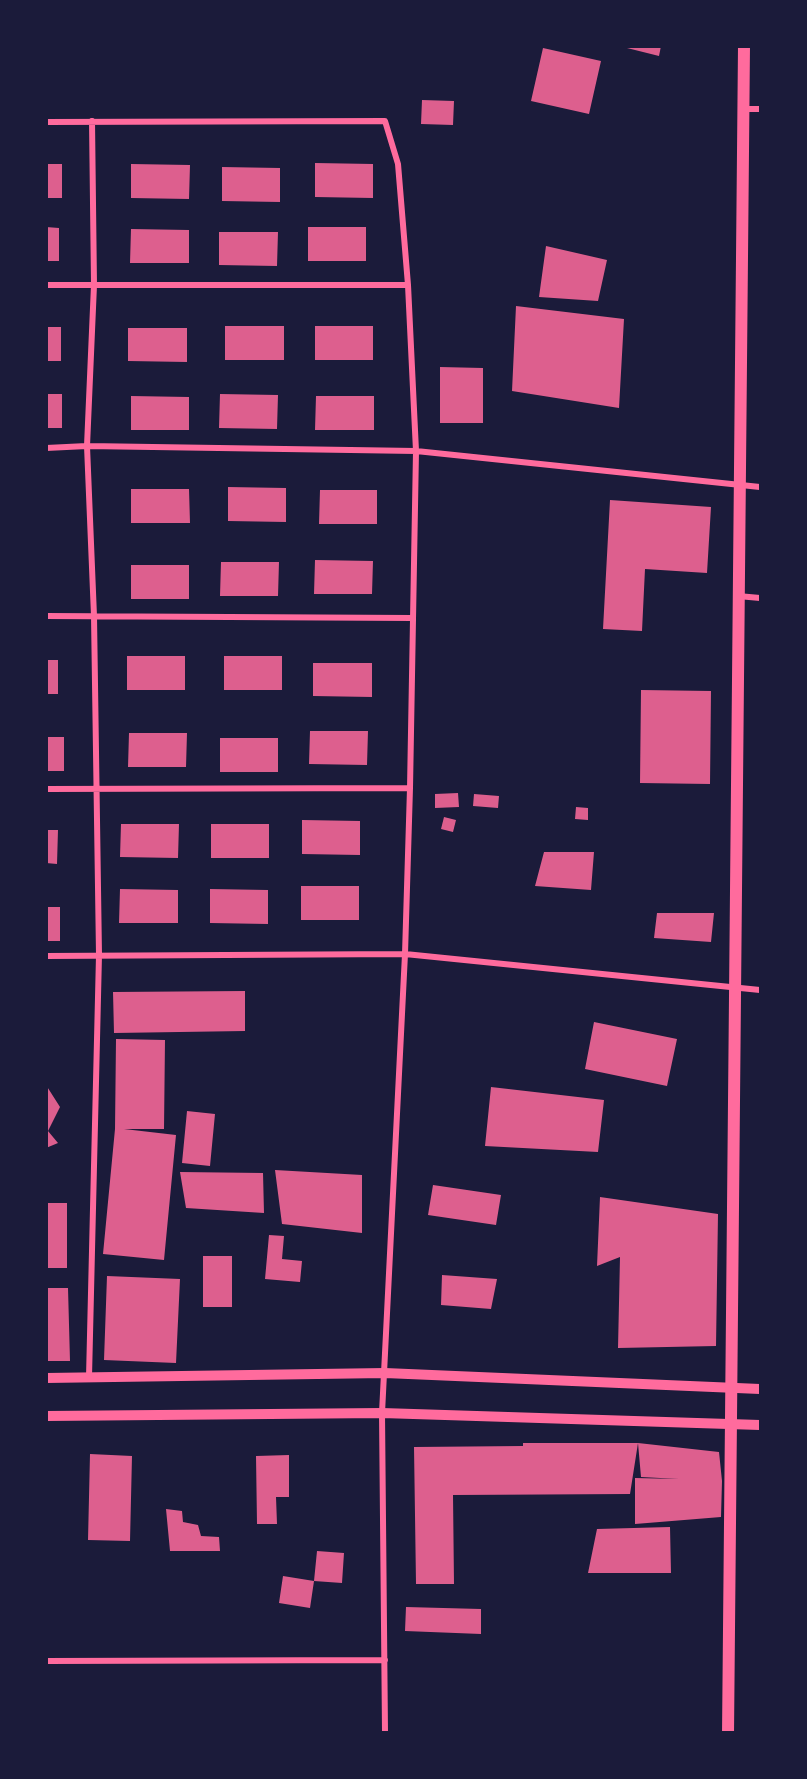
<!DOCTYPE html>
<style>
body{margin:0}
#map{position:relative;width:807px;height:1779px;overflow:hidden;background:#1b1b3a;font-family:Karla,sans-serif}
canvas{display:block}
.frame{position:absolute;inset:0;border:48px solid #1b1b3a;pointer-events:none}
</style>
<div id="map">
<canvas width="807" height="1779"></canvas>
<div class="frame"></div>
</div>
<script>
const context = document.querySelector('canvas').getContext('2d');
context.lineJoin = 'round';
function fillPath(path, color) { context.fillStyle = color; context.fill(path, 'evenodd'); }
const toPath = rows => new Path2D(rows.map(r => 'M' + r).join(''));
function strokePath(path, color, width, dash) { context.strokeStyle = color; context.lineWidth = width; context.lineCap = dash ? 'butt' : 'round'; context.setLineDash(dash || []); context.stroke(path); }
fillPath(toPath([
 [627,46,661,46,659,56,627,48],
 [543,48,601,61,589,114,531,101],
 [422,100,454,101,453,125,421,124],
 [315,163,373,164,373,198,315,197],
 [46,164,62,164,62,198,46,198],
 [131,164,190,165,189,199,131,198],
 [222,167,280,168,280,202,222,201],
 [46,227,59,228,59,261,46,261],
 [308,227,366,227,366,261,308,261],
 [131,229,189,230,189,263,130,263],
 [219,232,278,232,277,266,219,265],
 [546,246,607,260,598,301,539,297],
 [516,306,624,319,619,408,512,391],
 [225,326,284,326,284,360,225,360],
 [315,326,373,326,373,360,315,360],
 [46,327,61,327,61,361,46,361],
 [128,328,187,328,187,362,128,361],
 [440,367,483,368,483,423,440,423],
 [46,394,62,394,62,428,46,428],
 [220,394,278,395,277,429,219,428],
 [131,396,189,397,189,430,131,430],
 [316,396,374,396,374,430,315,430],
 [228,487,286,488,286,522,228,521],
 [131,489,189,489,190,523,131,523],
 [320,490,377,490,377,524,319,524],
 [610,500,711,507,707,573,645,569,642,631,603,629],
 [315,560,373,561,372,594,314,594],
 [221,562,279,562,278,596,220,596],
 [131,565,189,565,189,599,131,599],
 [127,656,185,656,185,690,127,690],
 [224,656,282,656,282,690,224,690],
 [46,660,58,660,58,694,46,694],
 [313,663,372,663,372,697,313,696],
 [641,690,711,691,710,784,640,783],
 [310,731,368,731,367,765,309,764],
 [129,733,187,733,186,767,128,767],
 [46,737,64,737,64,771,46,771],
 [220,738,278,738,278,772,220,772],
 [458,793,459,807,435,808,435,794],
 [474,794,499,796,498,808,473,806],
 [576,807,588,808,588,820,575,819],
 [444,817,456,820,453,832,441,829],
 [302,820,360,821,360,855,302,854],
 [121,824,179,824,178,858,120,857],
 [211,824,269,824,269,858,211,858],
 [46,830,58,830,57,864,46,863],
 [544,852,594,852,591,890,535,886],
 [301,886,359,886,359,920,301,920],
 [120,889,178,890,178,923,119,923],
 [210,889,268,890,268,924,210,923],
 [46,907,60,907,60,941,46,941],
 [657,913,714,913,711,942,654,938],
 [245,991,245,1031,114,1033,113,992],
 [594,1022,677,1039,667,1086,585,1069],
 [116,1039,165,1040,164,1129,124,1129,176,1135,164,1260,103,1254,115,1129],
 [46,1085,60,1107,48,1131,58,1143,46,1148],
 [491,1087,604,1100,598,1152,485,1146],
 [187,1111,215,1114,210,1166,182,1163],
 [275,1170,362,1175,362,1233,282,1224],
 [180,1172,263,1173,264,1213,186,1208],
 [433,1185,501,1195,496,1225,428,1215],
 [600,1197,718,1214,716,1346,618,1348,620,1257,597,1266],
 [46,1203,67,1203,67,1268,46,1268],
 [269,1235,284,1236,282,1259,302,1261,300,1282,265,1279],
 [203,1256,232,1256,232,1307,203,1307],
 [442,1275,497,1279,491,1309,441,1305],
 [107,1276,180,1279,176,1363,104,1360],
 [46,1288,68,1288,70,1361,46,1361],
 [523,1443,638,1443,630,1494,453,1495,454,1584,416,1584,414,1447,523,1446],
 [638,1443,719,1452,722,1481,721,1517,635,1524,635,1478,679,1479,641,1477],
 [90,1454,132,1456,130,1541,88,1540],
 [289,1455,289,1497,276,1497,277,1524,257,1524,256,1456],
 [166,1509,182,1511,183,1522,198,1525,201,1536,219,1537,220,1551,170,1551],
 [670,1527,671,1573,588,1573,597,1529],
 [317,1551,344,1553,342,1583,314,1581],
 [283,1576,314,1581,310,1608,279,1603],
 [406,1607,481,1609,481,1634,405,1631]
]), '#dd5f8e');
strokePath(toPath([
 [744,109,760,109],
 [46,122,385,121,398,164,408,285,416,451,410,788,405,954,382,1413,385,1732],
 [46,285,408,285],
 [46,448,87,446,416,451,760,487],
 [738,596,760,598],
 [46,616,412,618],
 [46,789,410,788],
 [46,956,405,954,760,990],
 [89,1377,99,955,94,616,87,446,94,285,92,121],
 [46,1661,385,1660]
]), '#ff6b9d', 6);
strokePath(toPath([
 [46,1378,385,1373,760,1389],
 [46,1416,382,1413,760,1425]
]), '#ff6b9d', 10);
strokePath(toPath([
 [728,1732,744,46]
]), '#ff6b9d', 12);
</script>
